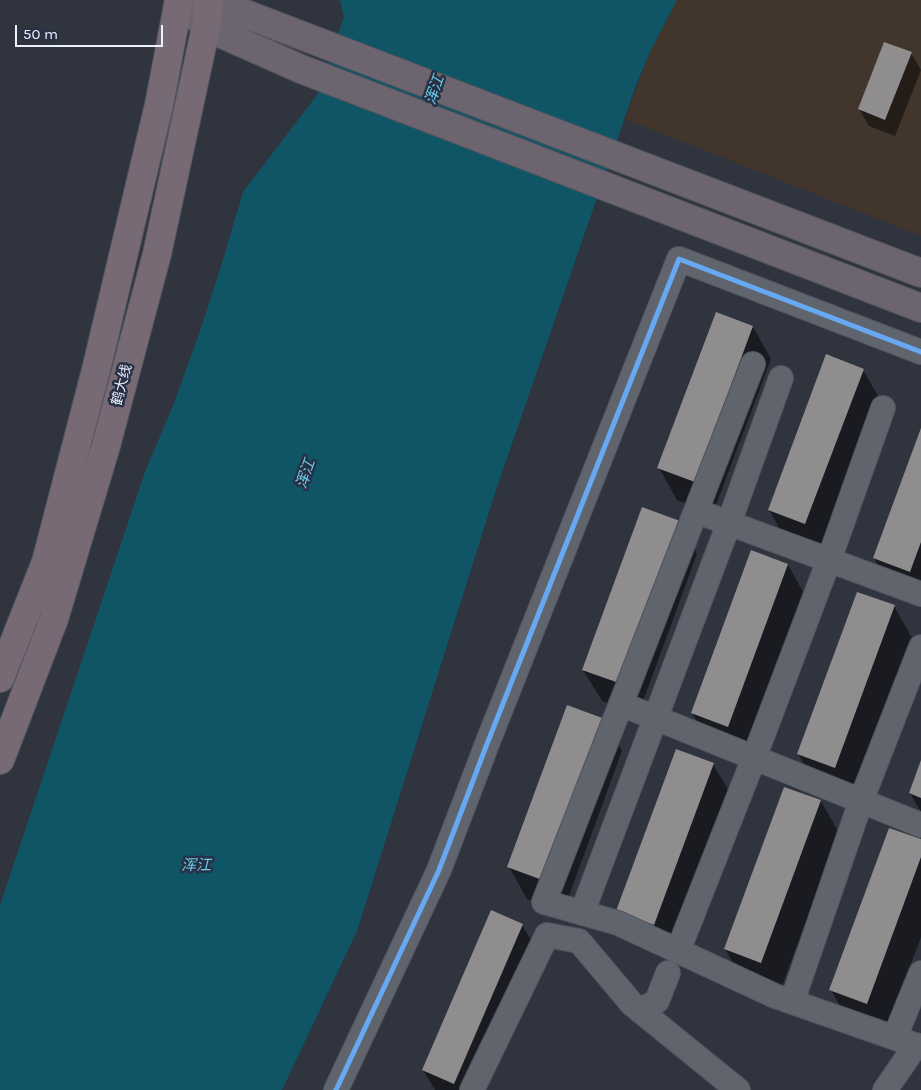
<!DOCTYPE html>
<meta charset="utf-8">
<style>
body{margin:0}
#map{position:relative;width:921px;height:1090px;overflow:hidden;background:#2f343f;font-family:Karla,sans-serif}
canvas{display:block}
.scale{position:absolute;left:15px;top:25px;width:148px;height:22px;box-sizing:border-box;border:2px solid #edf1fc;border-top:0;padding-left:6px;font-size:15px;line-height:18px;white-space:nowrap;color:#edf1fc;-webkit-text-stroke:4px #293045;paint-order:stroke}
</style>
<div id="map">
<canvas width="921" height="1090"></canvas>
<div class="scale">50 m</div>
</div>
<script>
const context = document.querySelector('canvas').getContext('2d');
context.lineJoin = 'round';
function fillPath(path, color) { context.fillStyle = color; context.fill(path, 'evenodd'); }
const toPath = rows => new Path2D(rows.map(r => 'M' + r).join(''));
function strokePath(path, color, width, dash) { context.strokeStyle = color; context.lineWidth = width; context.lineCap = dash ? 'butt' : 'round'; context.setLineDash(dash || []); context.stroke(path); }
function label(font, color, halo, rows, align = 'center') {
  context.font = font + ' Karla,"Noto Sans SC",sans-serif'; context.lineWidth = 5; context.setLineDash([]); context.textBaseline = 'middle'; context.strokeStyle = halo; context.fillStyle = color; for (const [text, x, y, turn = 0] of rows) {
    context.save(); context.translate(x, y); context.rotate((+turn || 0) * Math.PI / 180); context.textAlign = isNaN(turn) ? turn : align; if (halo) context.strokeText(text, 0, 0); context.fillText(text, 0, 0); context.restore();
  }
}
fillPath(toPath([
 [677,0,921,0,921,236,625,119,650,52]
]), '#42352c');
fillPath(toPath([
 [340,0,677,0,650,52,635,88,496,490,357,931,282,1090,0,1090,0,905,145,472,174,403,199,334,222,263,243,192,317,95,344,17]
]), '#105566');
fillPath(toPath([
 [911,53,921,70,895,136,869,126,859,109],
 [753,327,771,359,713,513,677,500,659,468],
 [863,370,881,401,824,555,787,542,769,510],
 [921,431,921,600,892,590,874,558],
 [679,522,697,554,638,715,602,701,583,670],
 [788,565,806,597,746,758,710,744,692,713],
 [894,606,912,638,853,799,817,786,798,754],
 [604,720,622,751,563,912,527,899,509,867],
 [921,763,921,812,910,793],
 [713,764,731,795,672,956,618,911],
 [784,788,821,801,839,833,779,994,743,981,725,949],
 [921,841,921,937,885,1035,849,1022,831,990],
 [522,925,541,957,483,1090,435,1090,423,1070]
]), '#0007');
fillPath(toPath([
 [884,42,912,52,885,120,858,109],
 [716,312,753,326,695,482,657,468],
 [826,354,864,369,805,524,768,510],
 [921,428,921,542,910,572,873,558],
 [642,507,680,521,619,683,582,670],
 [751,550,788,564,728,727,691,713],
 [857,592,895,605,835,768,797,754],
 [567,705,605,719,545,881,507,867],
 [676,749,714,763,654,925,616,911],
 [921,760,921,798,909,793],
 [784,787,821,800,761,963,724,949],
 [889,828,921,839,921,857,867,1004,829,990],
 [491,910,523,924,454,1084,422,1070]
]), '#908d8f');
const minor = toPath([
 [753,364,544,902,618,923,775,996,921,1047],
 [696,511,921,594],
 [621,704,921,825],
 [582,913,729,523,781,378],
 [678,951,754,758,829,560,883,408],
 [792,1002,861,801,921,647],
 [640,1011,657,1001,668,973],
 [895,1037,921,973],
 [336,1090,439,870,487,744,679,259,921,352],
 [472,1090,547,935,579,941,632,1004,738,1090],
 [885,1090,916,1045]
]);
const major = toPath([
 [181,0,206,27,301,69,921,308],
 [209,0,921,273]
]);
const highway = toPath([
 [0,678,46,562,96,370,159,105,179,0],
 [0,760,54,619,106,446,157,254,206,27,209,0]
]);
strokePath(minor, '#4f535d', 26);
strokePath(major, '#4f535d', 30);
strokePath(highway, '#4f535d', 30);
strokePath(minor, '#60646d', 24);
strokePath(major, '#6c656f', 28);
strokePath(highway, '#776a75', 28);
strokePath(toPath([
 [336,1090,439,870,487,744,679,259,921,352]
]), '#66a8f1', 5);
label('14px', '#edf1fc', '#293045', [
 ["鹤大线",122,385,-75]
]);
label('italic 15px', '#68ceea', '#293045', [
 ["浑江",435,90,-71],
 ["浑江",306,474,-71],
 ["浑江",196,866]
]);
</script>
